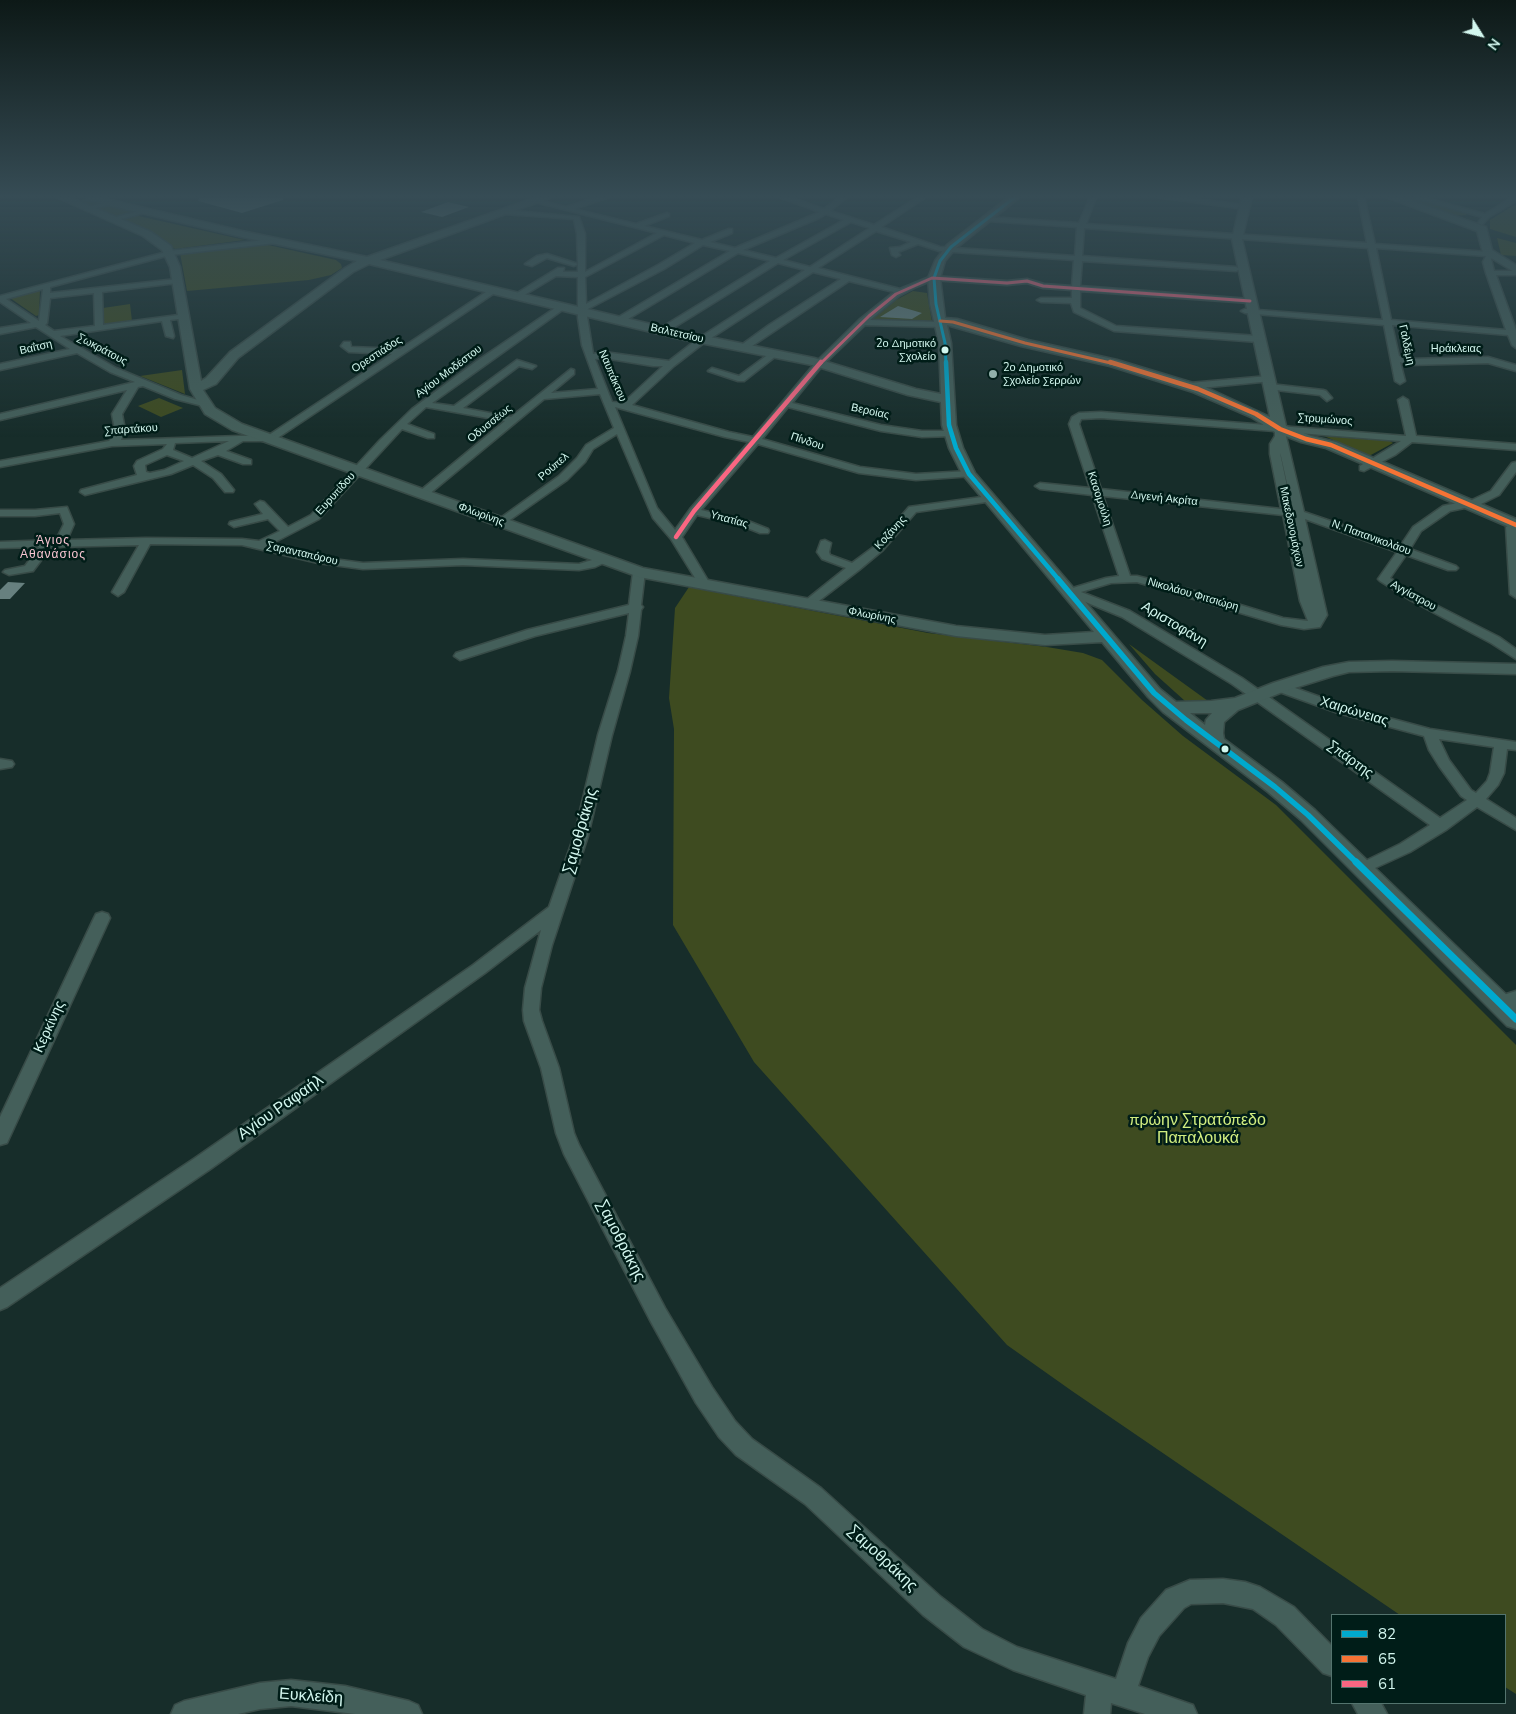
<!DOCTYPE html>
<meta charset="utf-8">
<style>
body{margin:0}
#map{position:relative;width:1516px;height:1714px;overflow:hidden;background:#172d2a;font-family:"Nunito Sans",sans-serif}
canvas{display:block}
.legend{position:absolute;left:1331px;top:1614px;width:175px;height:90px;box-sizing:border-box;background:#001d18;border:1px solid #54746e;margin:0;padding:6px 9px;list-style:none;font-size:15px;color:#d3f7ef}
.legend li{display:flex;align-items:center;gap:10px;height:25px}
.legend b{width:25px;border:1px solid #54746e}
.north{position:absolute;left:1456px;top:10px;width:50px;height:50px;-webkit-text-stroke:4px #001d18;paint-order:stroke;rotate:126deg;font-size:14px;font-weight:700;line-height:20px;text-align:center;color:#d3f7ef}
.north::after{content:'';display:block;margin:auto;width:18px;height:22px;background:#d3f7ef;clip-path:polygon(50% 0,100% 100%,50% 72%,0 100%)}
</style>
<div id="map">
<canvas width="1516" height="1714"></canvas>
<ul class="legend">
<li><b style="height:6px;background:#00a9ce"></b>82</li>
<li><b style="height:6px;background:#f57335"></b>65</li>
<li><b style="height:6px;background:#fa6682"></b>61</li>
</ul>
<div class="north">N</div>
</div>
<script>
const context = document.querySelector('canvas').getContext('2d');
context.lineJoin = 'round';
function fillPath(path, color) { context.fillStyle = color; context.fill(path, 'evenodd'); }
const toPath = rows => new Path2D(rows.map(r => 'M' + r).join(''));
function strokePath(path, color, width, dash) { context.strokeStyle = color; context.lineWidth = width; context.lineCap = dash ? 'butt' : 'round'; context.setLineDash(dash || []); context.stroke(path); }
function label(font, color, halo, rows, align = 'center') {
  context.font = font + ' "Nunito Sans",sans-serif'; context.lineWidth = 5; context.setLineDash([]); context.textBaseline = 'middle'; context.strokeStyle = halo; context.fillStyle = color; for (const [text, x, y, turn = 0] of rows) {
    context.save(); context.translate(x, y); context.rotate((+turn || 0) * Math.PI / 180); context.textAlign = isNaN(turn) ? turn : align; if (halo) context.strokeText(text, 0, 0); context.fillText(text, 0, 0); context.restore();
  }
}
fillPath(toPath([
 [1399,197,1408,197,1464,212,1467,215,1454,216],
 [84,199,139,212,116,217,77,201],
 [1514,205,1516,206,1516,237,1490,229,1490,220],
 [134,215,183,226,245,240,175,249,157,236,117,218],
 [1497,238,1516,243,1516,256,1501,255],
 [256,244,268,245,336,260,341,264,342,268,331,275,309,280,187,291,180,253],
 [40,290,39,315,36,316,10,298],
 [913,291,927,293,932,322,869,322,896,300],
 [130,304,132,321,103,324,103,308],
 [182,370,185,394,140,376],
 [159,398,183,408,161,417,138,406],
 [1324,436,1390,441,1393,443,1369,456],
 [689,587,928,633,1047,647,1083,653,1102,660,1142,700,1183,736,1276,805,1516,1045,1516,1694,1505,1687,1505,1615,1400,1615,1072,1391,1007,1345,754,1062,673,925,674,729,669,698,675,608],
 [1129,644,1208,701,1185,701,1155,674]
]), '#3e4b20');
fillPath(toPath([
 [199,197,283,197,283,200,242,213,198,201],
 [448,202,469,207,442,217,421,212],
 [898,306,922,313,912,319,880,317],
 [8,582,25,583,10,599,0,599,0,590]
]), '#67807f');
const street = toPath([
 [598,197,609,197,574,209,636,224,667,213,669,214,669,216,644,226,702,240,729,229,732,229,732,233,710,242,735,248,820,212,779,197,789,197,824,209,840,197,847,197,830,211,874,225,918,197,926,197,881,227,940,247,1075,256,1077,227,987,221,983,219,987,217,1079,223,1090,197,1096,197,1086,224,1367,243,1358,197,1364,197,1375,244,1489,252,1495,255,1491,259,1494,271,1516,271,1516,275,1496,275,1516,330,1516,348,1512,345,1508,335,1392,325,1399,356,1409,359,1488,357,1516,365,1516,371,1488,363,1408,365,1400,362,1405,381,1400,384,1395,381,1384,325,1245,313,1241,311,1245,309,1383,320,1368,248,1084,228,1082,256,1236,267,1240,269,1236,271,1082,261,1080,286,1250,299,1254,301,1250,303,1080,291,1080,308,1116,326,1258,336,1262,339,1258,342,1114,331,1074,312,1071,303,1041,302,1037,300,1041,298,1072,298,1072,290,1043,288,1027,283,1007,285,933,280,916,287,899,296,870,320,941,322,945,325,944,327,865,325,822,366,792,403,881,425,922,431,951,431,954,432,954,436,922,437,881,431,788,407,762,439,860,467,916,474,969,471,973,472,973,476,916,480,859,473,758,444,701,510,748,521,768,529,769,531,768,533,760,533,740,525,697,515,682,537,710,584,708,586,700,586,671,539,653,518,617,434,593,449,585,462,567,480,504,524,500,525,495,522,559,476,577,458,586,445,614,428,600,394,544,399,428,495,424,496,420,495,419,493,420,491,505,421,426,407,407,424,434,434,434,438,428,438,402,429,319,519,271,544,318,557,363,563,463,559,579,564,602,557,606,558,608,560,606,562,595,567,579,570,463,565,363,569,318,563,242,545,150,544,124,592,118,596,112,592,139,545,51,547,33,571,9,575,3,572,5,570,25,566,39,547,0,548,0,542,56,540,64,524,60,513,35,516,0,516,0,510,35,510,67,507,74,524,67,540,146,538,242,539,259,541,280,531,268,519,234,527,229,524,230,522,263,514,255,504,260,501,264,502,288,527,311,515,380,440,412,409,477,361,561,304,568,306,432,403,454,406,517,360,536,366,532,369,519,366,463,408,511,417,571,369,574,370,574,374,551,393,598,389,582,345,578,318,578,277,556,276,521,297,514,295,558,268,564,268,563,272,578,272,578,264,574,266,547,258,532,266,525,264,537,256,547,254,578,264,577,234,574,219,505,214,502,212,505,210,579,217,585,234,585,272,657,233,531,201,534,199,566,207,598,197],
 [826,214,844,220,776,258,743,250,819,218,826,214],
 [851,222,870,228,810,267,783,260,851,222],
 [876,231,911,242,900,247,890,248,892,255,896,257,900,255,898,252,918,244,939,251,1074,260,1072,286,1044,284,1027,279,1007,281,932,276,900,289,818,268,876,231],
 [664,235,695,243,658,265,586,304,585,277,664,235],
 [703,245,730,251,617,318,617,322,623,322,738,253,770,261,659,329,659,333,665,333,778,263,805,270,699,338,669,361,604,352,593,354,586,310,664,269,703,245],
 [1376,248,1486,256,1483,262,1486,273,1506,330,1391,320,1376,248],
 [813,272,841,279,769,325,740,346,740,350,746,350,849,281,894,292,859,320,816,362,753,437,729,432,632,405,674,366,705,342,813,272],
 [604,358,653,366,663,366,623,403,612,402,595,359,604,358],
 [615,407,725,437,749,442,690,509,675,530,657,508,615,407],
 [1156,197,1178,197,1237,204,1240,206,1237,208,1156,197],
 [1411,197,1422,197,1485,214,1513,197,1516,197,1516,201,1489,217,1482,225,1478,223,1482,217,1411,197],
 [110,201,112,202,112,204,88,210,85,208,110,201],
 [146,209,149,211,148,212,113,221,109,219,146,209],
 [273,239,276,239,276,243,170,255,50,287,50,293,177,279,181,281,177,283,102,292,103,325,186,314,186,318,170,320,174,336,173,338,166,336,162,321,60,336,116,368,181,395,208,403,203,406,175,399,143,386,138,387,122,414,125,430,121,440,269,435,392,354,349,352,341,346,344,342,350,342,351,347,400,349,492,288,499,290,273,441,243,441,226,451,251,460,251,464,243,464,218,455,201,461,221,474,234,490,233,492,225,492,213,478,193,465,171,474,85,495,80,492,81,490,137,475,134,466,137,461,163,449,167,444,112,446,0,467,0,461,109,441,114,435,115,430,112,414,127,390,0,420,0,414,135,382,110,372,77,353,0,370,0,364,70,349,36,327,0,334,0,328,31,323,0,302,0,296,170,251,273,239],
 [43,289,39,321,6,299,43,289],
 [94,293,95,326,54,331,45,325,47,323,50,298,94,293],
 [229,441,192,458,173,450,175,443,229,441],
 [167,455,184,461,164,470,150,473,146,472,145,465,167,455],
 [773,351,776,352,776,356,744,381,738,381,708,371,712,368,739,376,773,351],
 [1268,376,1273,379,1271,381,1190,389,1185,386,1190,383,1268,376],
 [1270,384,1323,390,1326,391,1332,398,1327,401,1320,395,1267,389,1267,385,1270,384],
 [1403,397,1408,400,1416,436,1516,444,1516,450,1412,442,1395,455,1364,471,1360,470,1360,466,1401,441,1285,432,1304,512,1401,545,1413,527,1443,506,1472,500,1491,491,1512,463,1516,462,1516,472,1499,495,1479,505,1450,511,1421,531,1410,549,1456,566,1458,568,1456,570,1448,570,1406,555,1390,578,1418,596,1499,637,1516,649,1516,659,1491,643,1410,600,1380,581,1378,579,1397,552,1305,519,1327,615,1320,627,1304,629,1281,625,1137,582,1111,583,1081,592,1130,611,1242,678,1440,818,1467,800,1461,796,1439,766,1429,750,1424,736,1338,713,1274,690,1273,687,1274,684,1284,684,1348,707,1430,729,1516,742,1516,750,1507,749,1504,773,1498,785,1486,799,1516,818,1516,830,1477,807,1446,830,1410,852,1364,873,1359,872,1356,868,1359,864,1400,844,1430,825,1232,684,1122,617,1066,594,1064,592,1066,590,1106,578,1119,576,1092,495,1040,489,1035,486,1040,483,1090,488,1069,424,1072,417,1079,413,1101,412,1406,436,1398,400,1403,397],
 [1101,418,1275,431,1275,436,1270,444,1270,454,1281,509,1101,489,1079,424,1081,419,1101,418],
 [1280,453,1281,456,1293,510,1292,510,1280,453],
 [1103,496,1283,515,1300,601,1308,621,1283,618,1188,589,1137,576,1130,576,1103,496],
 [1439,739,1494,747,1490,773,1487,781,1476,793,1471,790,1449,760,1439,739],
 [989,496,994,499,993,501,916,512,883,550,859,570,811,607,807,608,801,604,846,568,822,559,817,552,821,541,825,540,831,543,829,552,830,555,852,563,875,546,909,507,989,496],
 [1511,524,1516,526,1516,598,1510,594,1506,527,1511,524],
 [639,569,645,572,641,605,643,607,641,610,638,636,630,671,612,735,588,836,552,945,541,988,539,1010,542,1021,559,1068,574,1133,579,1145,665,1308,712,1387,735,1421,752,1439,821,1488,941,1597,982,1629,1017,1647,1116,1679,1128,1643,1141,1618,1166,1590,1190,1580,1223,1579,1245,1582,1260,1587,1294,1607,1332,1646,1332,1676,1323,1673,1276,1625,1253,1609,1223,1603,1191,1604,1184,1608,1159,1636,1148,1657,1138,1686,1193,1705,1197,1714,1145,1714,1111,1703,1110,1714,1084,1714,1086,1695,1013,1670,964,1647,923,1615,805,1504,736,1455,719,1437,696,1403,651,1322,564,1154,556,1133,541,1068,524,1021,523,1010,525,988,541,930,485,973,209,1170,7,1307,0,1310,0,1288,195,1158,473,965,549,907,574,836,598,735,618,671,626,636,629,613,535,636,460,660,454,656,456,653,527,630,629,605,633,572,639,569],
 [0,759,12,761,14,764,12,767,0,769,0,759],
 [102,912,108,914,110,918,7,1143,0,1145,0,1117,94,918,96,914,102,912],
 [1516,991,1516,1005,1500,1010,1494,1008,1492,1003,1494,998,1516,991],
 [291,1680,345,1686,409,1701,418,1705,422,1714,355,1714,291,1706,260,1709,238,1714,171,1714,175,1705,184,1701,260,1683,291,1680],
 [1352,1703,1381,1703,1387,1714,1358,1714,1352,1703]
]);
const secondary = toPath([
 [56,197,69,197,151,232,171,246,180,267,201,381,206,378,230,352,345,268,357,261,242,237,87,200,86,197,98,197,242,231,367,257,537,197,552,197,380,260,680,331,814,358,916,389,941,394,939,343,930,304,928,278,935,261,947,245,1009,197,1020,197,955,249,945,261,940,278,945,318,957,319,1028,340,1117,360,1203,386,1270,417,1232,239,1242,197,1252,197,1242,239,1286,426,1311,436,1336,442,1516,519,1516,530,1326,448,1301,442,1275,432,1251,417,1193,392,1110,366,1021,346,947,325,951,343,956,425,963,448,975,473,1160,689,1176,702,1211,701,1235,698,1273,683,1323,667,1349,662,1392,661,1516,664,1516,674,1392,671,1349,672,1333,676,1285,691,1238,710,1224,722,1223,733,1224,739,1282,782,1315,810,1516,1004,1516,1029,1507,1026,1301,820,1268,792,1163,712,1148,697,1102,642,1045,645,956,636,639,577,232,430,205,414,190,389,170,267,162,250,143,236,56,197],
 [369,264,680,339,812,365,908,395,941,402,942,425,949,448,962,474,1094,632,1045,635,956,626,643,568,242,424,215,408,203,390,216,384,238,358,353,272,369,264],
 [1190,713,1212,713,1206,720,1205,725,1190,713],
 [1386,197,1401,197,1486,227,1492,250,1516,265,1516,273,1483,253,1477,231,1386,197]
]);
strokePath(street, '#384b47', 3);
strokePath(secondary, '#384b47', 3);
fillPath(street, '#445f5a');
fillPath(secondary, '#445f5a');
strokePath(toPath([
 [946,364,945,343,936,304,934,278,940,261,951,247,1015,197]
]), '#00a9ce', 3);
strokePath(toPath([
 [946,362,949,425,956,448,969,474,1059,580]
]), '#00a9ce', 4.5);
strokePath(toPath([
 [1058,579,1154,693,1186,720,1275,787,1308,815,1357,863]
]), '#00a9ce', 5.5);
strokePath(toPath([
 [1356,862,1516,1019]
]), '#00a9ce', 7);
strokePath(toPath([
 [940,321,953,322,1025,343,1115,364]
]), '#f57335', 3);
strokePath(toPath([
 [1110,362,1198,389,1256,414,1280,429,1306,439,1331,445,1516,525]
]), '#f57335', 4.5);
strokePath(toPath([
 [820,364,869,316,896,294,932,278,1007,283,1027,281,1043,286,1250,301]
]), '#fa6682', 3);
strokePath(toPath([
 [676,537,694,511,821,362]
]), '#fa6682', 4.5);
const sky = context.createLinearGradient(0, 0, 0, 437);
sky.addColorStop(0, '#0d1917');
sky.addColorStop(0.45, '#364c55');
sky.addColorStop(1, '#364c5500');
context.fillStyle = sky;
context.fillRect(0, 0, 1516, 437);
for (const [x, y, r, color] of [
 [945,350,4.5,"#d3f7ef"],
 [993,374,5,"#91b0aa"],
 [1225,749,4.5,"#d3f7ef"]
]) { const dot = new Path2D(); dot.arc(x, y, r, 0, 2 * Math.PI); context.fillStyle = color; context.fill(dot); strokePath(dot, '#001d18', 2); }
label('11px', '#d3f7ef', '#001d18', [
 ["Βαλτετσίου",677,334,13],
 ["Γαλδέμη",1406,345,78],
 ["Βαΐτση",36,348,-13],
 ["Ηράκλειας",1456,349],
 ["Σωκράτους",102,350,28],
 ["Ορεστιάδος",377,355,-33],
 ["Αγίου Μοδέστου",449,372,-37],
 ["Ναυπάκτου",612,376,67],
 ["Βεροίας",870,412,12],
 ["Στρυμώνος",1325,420,4],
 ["Οδυσσέως",490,424,-39],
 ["Σπαρτάκου",131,430,-4],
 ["Πίνδου",807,442,18],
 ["Ρούπελ",554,467,-41],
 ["Ευρυπίδου",336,494,-48],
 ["Κασομούλη",1099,499,72],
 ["Διγενή Ακρίτα",1164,499,6],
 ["Φλωρίνης",481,515,20],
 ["Υπατίας",729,520,15],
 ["Μακεδονομάχων",1291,527,78],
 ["Κοζάνης",891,533,-48],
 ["Ν. Παπανικολάου",1371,538,20],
 ["Σαρανταπόρου",302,554,13],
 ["Νικολάου Φιτσιώρη",1193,595,16],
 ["Αγγίστρου",1413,596,29],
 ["Φλωρίνης",872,616,11]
]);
label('11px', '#d3f7ef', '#001d18', [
 ["2ο Δημοτικό",936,344],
 ["Σχολείο",936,357]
], 'right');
label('11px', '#d3f7ef', '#001d18', [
 ["2ο Δημοτικό",1003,368],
 ["Σχολείο Σερρών",1003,381]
], 'left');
context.letterSpacing = '1px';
label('12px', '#f8c5d2', '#001d18', [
 ["Άγιος",53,541],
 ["Αθανάσιος",53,555]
]);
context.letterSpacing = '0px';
label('14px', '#d3f7ef', '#001d18', [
 ["Αριστοφάνη",1174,625,31],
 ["Χαιρώνειας",1354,712,17],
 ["Σπάρτης",1350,760,36],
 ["Κερκίνης",50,1027,-65]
]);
label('16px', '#d3f7ef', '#001d18', [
 ["Σαμοθράκης",581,831,-74],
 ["Αγίου Ραφαήλ",281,1108,-35],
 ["Σαμοθράκης",620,1241,63],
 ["Σαμοθράκης",882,1559,43],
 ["Ευκλείδη",311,1697,4]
]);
label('16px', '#d2ee80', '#001d18', [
 ["πρώην Στρατόπεδο",1198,1121],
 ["Παπαλουκά",1198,1139]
]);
</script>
